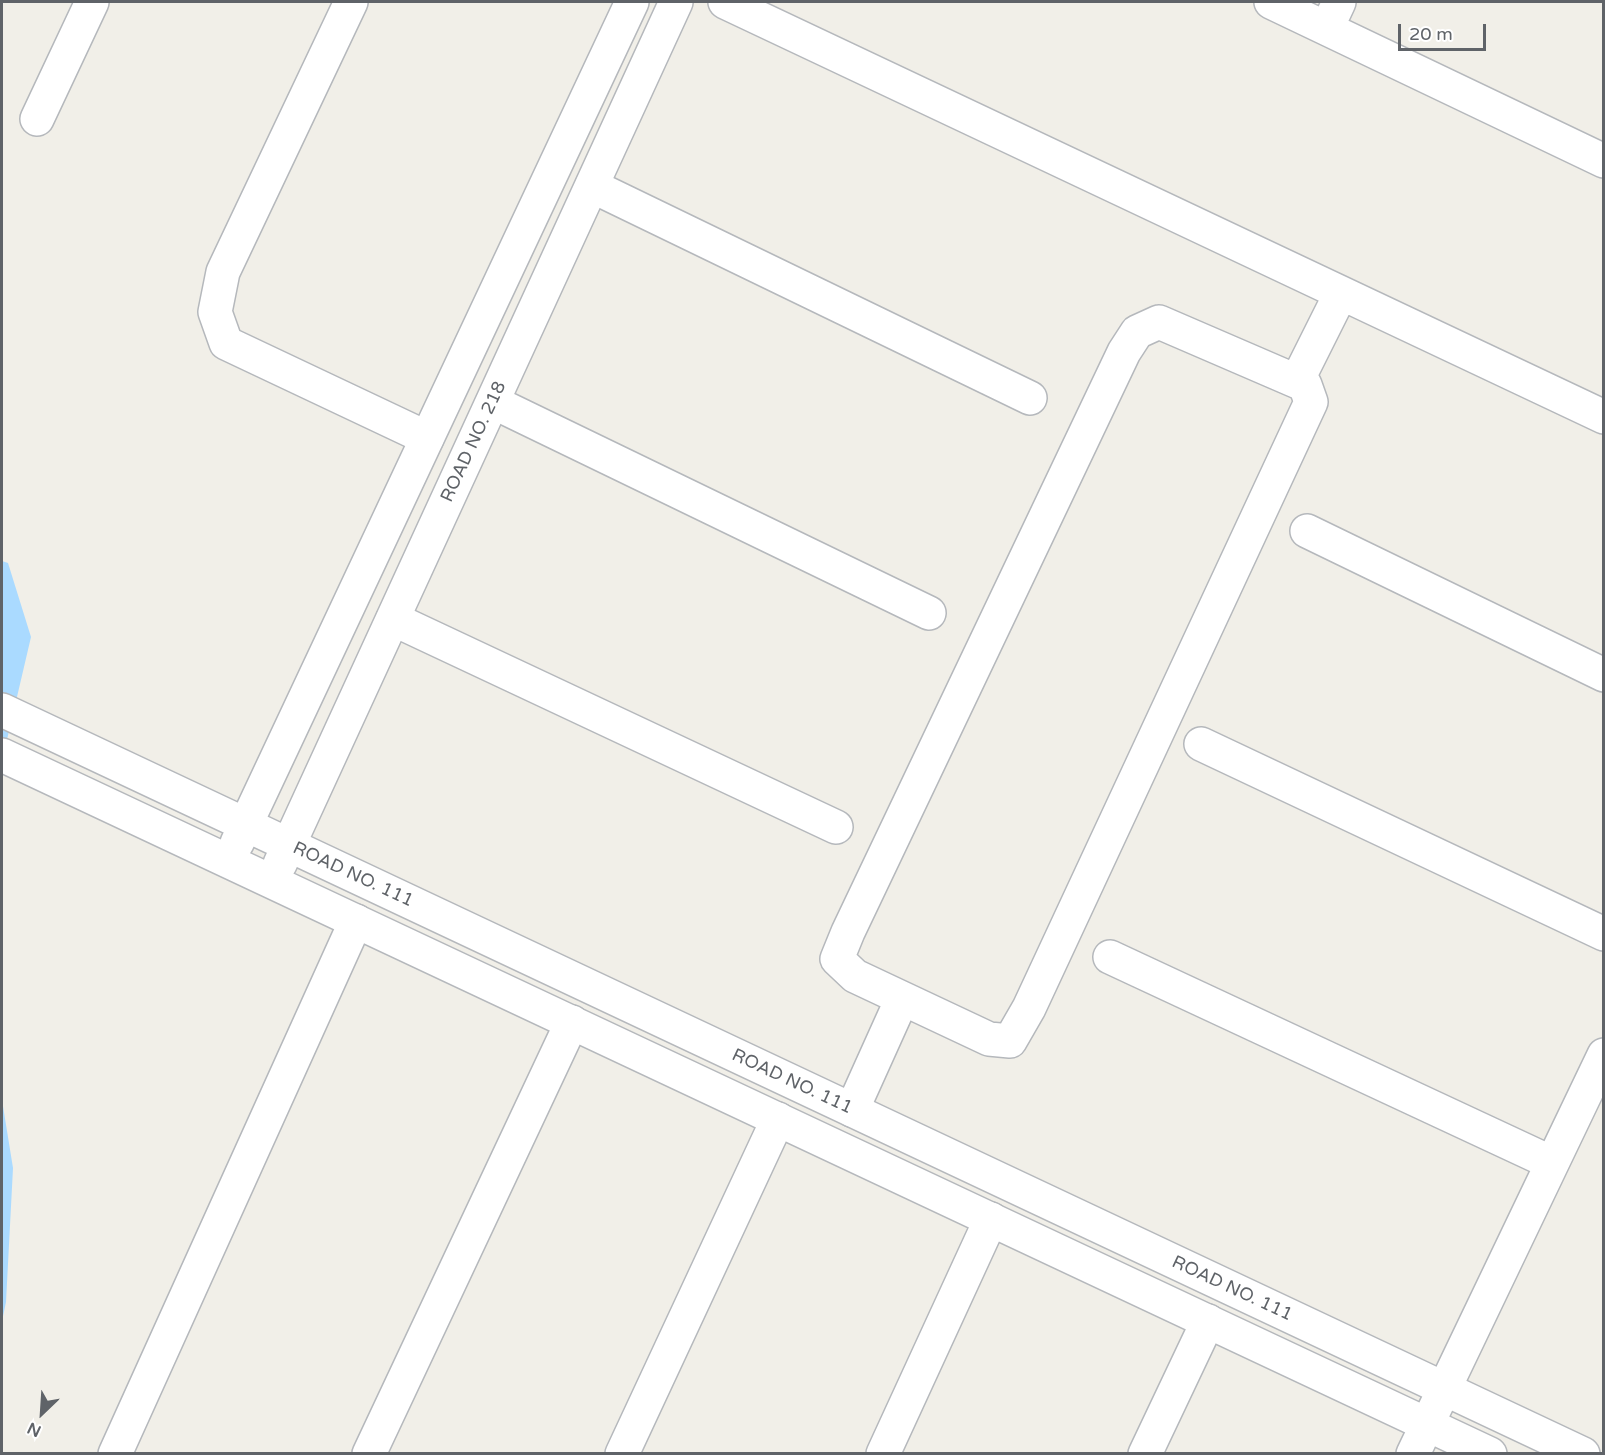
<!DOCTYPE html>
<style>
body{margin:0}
#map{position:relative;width:1605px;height:1455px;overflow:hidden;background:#f1efe8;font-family:"Varela Round",sans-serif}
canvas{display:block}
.frame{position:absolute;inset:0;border:3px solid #5f6368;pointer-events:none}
.north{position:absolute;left:12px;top:1383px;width:60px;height:60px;-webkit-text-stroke:4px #fff;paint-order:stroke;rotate:205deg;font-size:16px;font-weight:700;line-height:24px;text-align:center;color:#5f6368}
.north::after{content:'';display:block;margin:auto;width:21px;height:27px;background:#5f6368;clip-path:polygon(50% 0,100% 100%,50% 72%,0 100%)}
.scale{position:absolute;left:1398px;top:24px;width:88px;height:27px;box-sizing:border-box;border:3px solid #5f6368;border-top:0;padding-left:8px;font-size:18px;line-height:21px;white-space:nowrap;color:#5f6368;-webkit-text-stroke:4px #fff;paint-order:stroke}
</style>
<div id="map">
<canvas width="1605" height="1455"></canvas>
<div class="frame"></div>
<div class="north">N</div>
<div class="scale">20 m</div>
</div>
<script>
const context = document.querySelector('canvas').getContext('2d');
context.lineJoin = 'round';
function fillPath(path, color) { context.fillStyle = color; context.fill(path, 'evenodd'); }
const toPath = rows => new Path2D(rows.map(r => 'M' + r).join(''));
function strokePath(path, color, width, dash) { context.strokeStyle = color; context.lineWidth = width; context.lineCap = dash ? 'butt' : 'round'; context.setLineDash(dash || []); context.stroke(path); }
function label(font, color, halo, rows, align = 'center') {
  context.font = font + ' "Varela Round",sans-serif'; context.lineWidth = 5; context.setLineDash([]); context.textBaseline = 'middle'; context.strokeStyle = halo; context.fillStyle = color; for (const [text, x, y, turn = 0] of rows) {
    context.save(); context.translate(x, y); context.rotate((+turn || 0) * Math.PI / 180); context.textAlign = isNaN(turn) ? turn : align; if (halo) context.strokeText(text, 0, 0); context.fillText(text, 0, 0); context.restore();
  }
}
fillPath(toPath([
 [2,561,8,563,31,637,2,761],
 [2,1100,13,1168,6,1302,2,1321]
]), '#aadaff');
const minor = toPath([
 [351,2,223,272,215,312,226,343,427,438],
 [725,2,1604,417],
 [1271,2,1604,161],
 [1327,28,1339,2],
 [37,119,92,2],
 [592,186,1030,398],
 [1159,322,1305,385,1311,402,1029,1008,1010,1041,989,1039,855,976,837,959,848,932,1124,352,1137,332,1159,322],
 [1297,381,1341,293],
 [493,402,929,613],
 [1307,531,1604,675],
 [393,619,836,827],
 [1201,744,1604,934],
 [1110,957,1552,1163],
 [852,1110,902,999],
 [115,1454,356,921],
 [369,1454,572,1022],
 [622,1454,778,1119],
 [883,1454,991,1219],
 [1145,1454,1208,1321],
 [1413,1454,1604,1055]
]);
const tertiary = toPath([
 [2,710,1583,1454],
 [2,755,1490,1454],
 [237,843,632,2],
 [280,864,676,2]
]);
strokePath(minor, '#b5b8bc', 36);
strokePath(tertiary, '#b5b8bc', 36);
strokePath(minor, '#fff', 33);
strokePath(tertiary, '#fff', 33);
label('18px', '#5f6368', '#fff', [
 ["ROAD NO. 218",474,442,-65],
 ["ROAD NO. 111",353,875,25],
 ["ROAD NO. 111",792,1082,25],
 ["ROAD NO. 111",1232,1289,25]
]);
</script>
